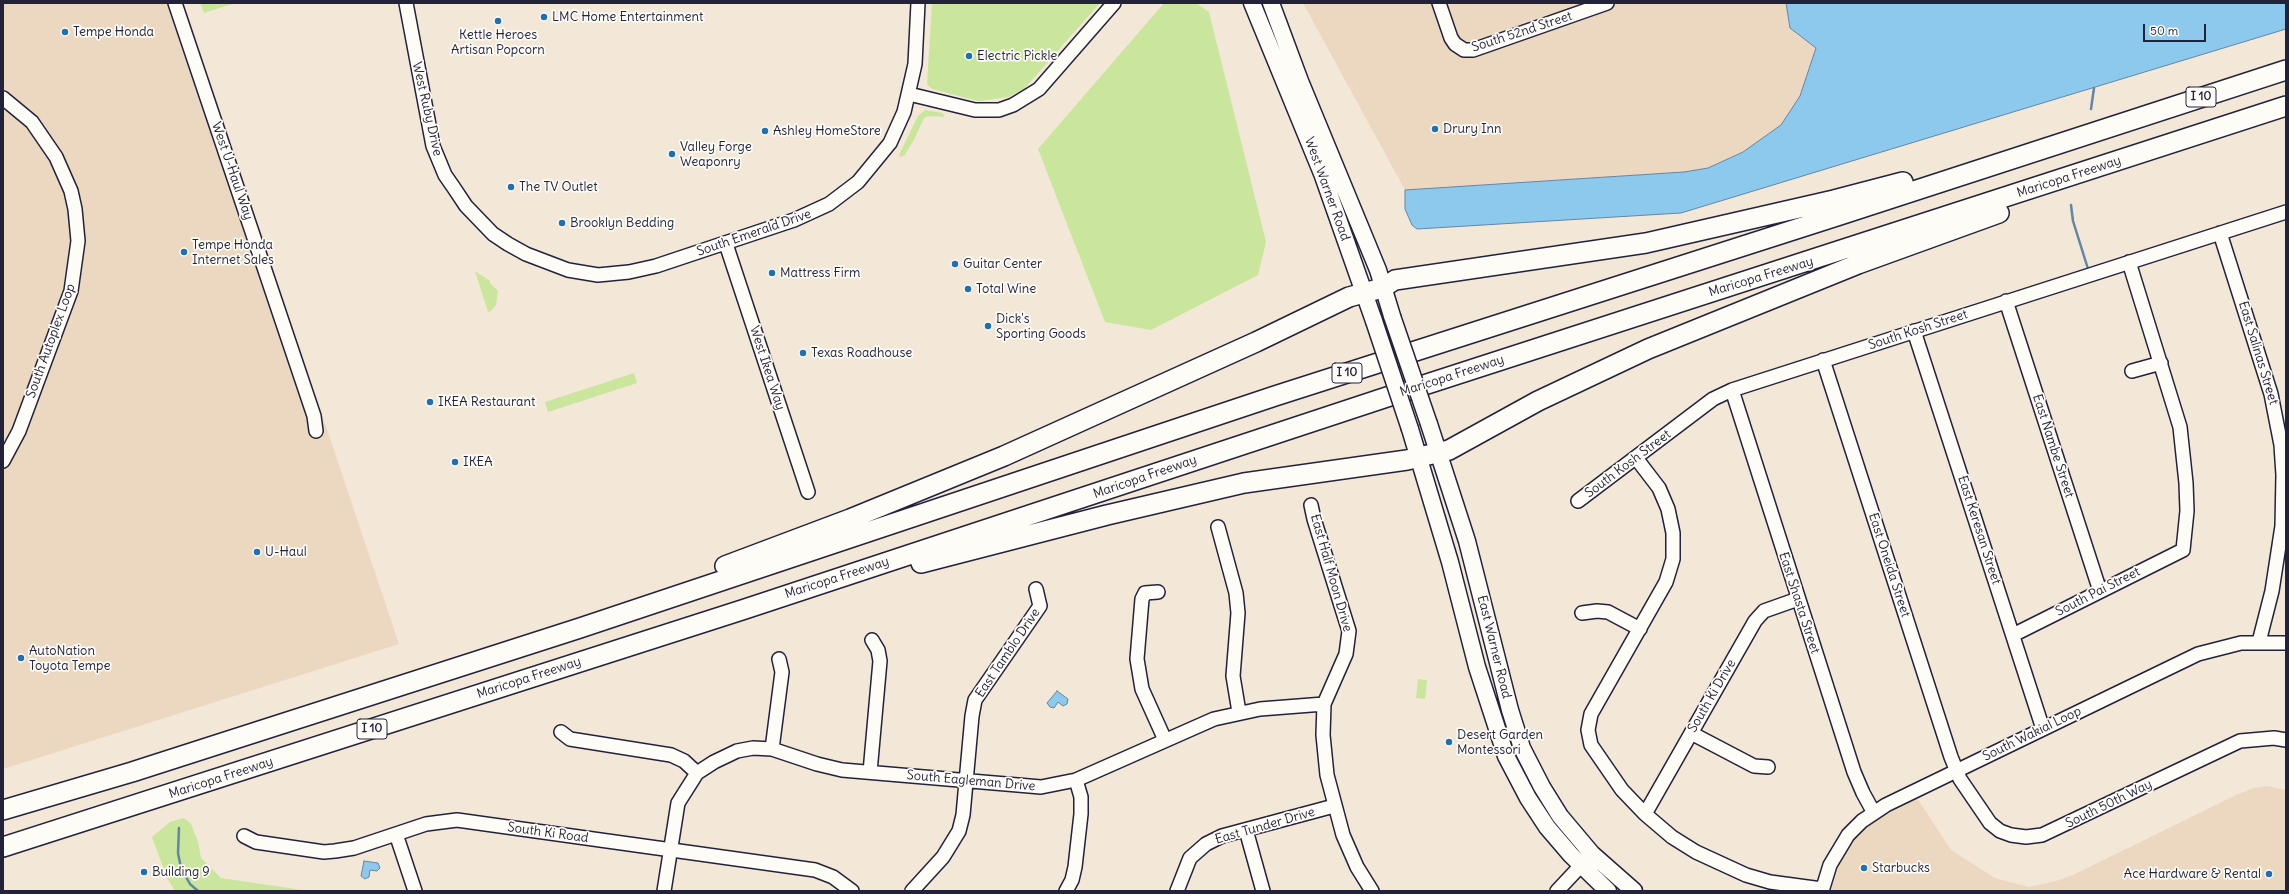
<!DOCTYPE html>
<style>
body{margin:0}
#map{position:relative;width:2289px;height:894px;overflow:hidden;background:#f3e7d7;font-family:Delius,sans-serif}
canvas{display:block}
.frame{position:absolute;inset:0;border:4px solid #22223b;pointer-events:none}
.scale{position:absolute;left:2143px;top:24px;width:63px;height:18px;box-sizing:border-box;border:2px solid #22223b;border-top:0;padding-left:5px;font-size:12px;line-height:14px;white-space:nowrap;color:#22223b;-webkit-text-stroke:3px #fdfcf7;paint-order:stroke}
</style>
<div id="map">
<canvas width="2289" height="894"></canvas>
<div class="frame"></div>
<div class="scale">50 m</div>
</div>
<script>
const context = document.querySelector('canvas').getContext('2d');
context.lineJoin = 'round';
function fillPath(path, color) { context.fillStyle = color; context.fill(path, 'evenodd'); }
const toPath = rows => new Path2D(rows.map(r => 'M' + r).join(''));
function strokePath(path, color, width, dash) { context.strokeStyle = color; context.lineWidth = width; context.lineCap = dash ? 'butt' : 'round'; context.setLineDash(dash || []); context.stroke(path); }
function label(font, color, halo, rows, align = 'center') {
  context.font = font + ' Delius,sans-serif'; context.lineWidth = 3.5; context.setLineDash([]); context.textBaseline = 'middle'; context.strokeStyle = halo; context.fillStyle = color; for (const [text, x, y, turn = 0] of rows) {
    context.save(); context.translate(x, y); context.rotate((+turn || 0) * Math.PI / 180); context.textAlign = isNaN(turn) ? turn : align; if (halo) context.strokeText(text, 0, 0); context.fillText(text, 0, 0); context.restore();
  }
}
fillPath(toPath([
 [3,3,184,3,399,644,3,769],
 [1303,3,1786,3,1790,28,1816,48,1800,96,1781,125,1743,152,1708,168,1684,172,1405,190],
 [2267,786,2286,790,2286,891,1830,891,1840,858,1855,837,1871,823,1917,798,1951,850,1995,878,2029,887,2056,881,2073,875,2236,795,2254,788]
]), '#ecd8c1');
fillPath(toPath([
 [200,3,232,3,232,4,204,13],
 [932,3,1100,3,1024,89,1009,97,978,101,932,89,927,84],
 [1164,3,1196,3,1209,12,1266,242,1258,275,1151,330,1105,322,1038,149],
 [925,110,943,113,944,117,929,116,924,118,914,140,904,156,900,157,899,155,918,116],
 [475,271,490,281,490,283,498,291,496,305,491,311,488,312],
 [634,373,637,383,548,412,545,402],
 [1418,679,1427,680,1425,699,1416,698],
 [184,818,191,824,198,842,201,858,221,878,309,891,175,891,167,878,152,837,170,822]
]), '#cae69d');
const water = toPath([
 [1786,3,2286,3,2286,29,1681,213,1417,229,1412,225,1405,209,1405,190,1684,172,1708,168,1743,152,1781,125,1800,96,1816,48,1790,28,1786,3],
 [1057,691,1068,699,1067,704,1063,706,1058,702,1054,708,1050,707,1047,703,1057,691],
 [364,861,378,863,380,868,377,871,370,870,369,877,365,879,361,876,364,861]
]);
fillPath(water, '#8dc9ed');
strokePath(water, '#6286a6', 1);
strokePath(toPath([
 [2091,109,2094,88],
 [2071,205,2073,221,2089,272],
 [179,828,178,853,181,868,190,884,198,891]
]), '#6286a6', 2.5);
const minor = toPath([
 [175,3,314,416,316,431],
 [406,3,433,146,445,175,454,188,466,206,493,234,508,244,526,254,568,270,598,275,629,272,656,266,794,220,829,204,858,182,890,143,904,112,915,64,918,3],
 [1439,3,1451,38,1455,44,1464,50,1473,50,1607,3],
 [909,94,975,110,999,110,1013,105,1039,89,1114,3],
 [3,98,32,122,56,157,71,191,75,209,78,241,71,291,19,431,3,461],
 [2220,233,2271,394,2281,445,2283,475,2282,526,2272,591,2259,642],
 [726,244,808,492],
 [2006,301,2100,591],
 [1914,331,2043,729],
 [1823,360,1951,757,1960,779,1990,823,2000,831,2011,835,2026,837,2042,835,2240,741,2274,738,2286,740],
 [2132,371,2161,363],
 [1732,390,1854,772,1863,793,1874,813],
 [1636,458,1659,488,1668,509,1673,533,1673,559,1666,582,1591,714,1588,730,1591,745,1622,790,1645,814,1672,837,1696,852,1746,875,1770,882,1822,889],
 [1578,501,1713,399,1732,390,2286,212],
 [1311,505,1314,519,1349,631,1346,654,1324,704,1323,735,1327,775,1343,835,1357,867,1372,891],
 [1218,527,1236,593,1238,613,1233,676,1239,712],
 [1158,592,1145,593,1142,599,1137,659,1142,689,1165,740],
 [1582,613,1597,611,1608,612,1640,629],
 [2013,635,2183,550,2187,511,2186,483,2180,427,2129,262],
 [561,732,570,739,671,755,684,761,697,773],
 [1691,733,1754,766,1768,767],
 [772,749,782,672,779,659],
 [870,772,880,661,878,650,872,640],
 [1645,814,1755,621,1764,611,1798,599],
 [1246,830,1263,891],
 [396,834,415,891],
 [244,836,256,842,324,852,335,851,354,848,426,824,457,820,815,870,833,877,852,891],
 [664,891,678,803,697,773,714,762,737,751,753,748,772,749,817,764,842,770,1041,787,1076,780,1214,719,1260,709,1324,704],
 [912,891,943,857,959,831,963,815,972,716,975,700,1040,606,1036,589],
 [1066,891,1072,880,1075,867,1081,814,1081,797,1076,780],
 [1177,891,1190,858,1206,844,1222,836,1334,806],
 [1557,891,1588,858],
 [1822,891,1830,865,1848,835,1862,821,1886,805,2198,654,2241,643,2286,643]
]);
const major = toPath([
 [1252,3,1323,176,1374,321],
 [1271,3,1300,81,1378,270,1392,316],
 [1429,424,1467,541,1510,710,1522,748,1542,787,1560,816,1592,854,1634,891],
 [1410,429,1450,562,1477,667,1506,756,1528,798,1547,827,1571,855,1608,891]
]);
const highway = toPath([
 [921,563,1107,515,1244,483,1407,460,1449,450,1538,401,1648,349,1858,264,1999,213],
 [725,566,850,519,1004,456,1256,342,1349,297,1382,288,1395,280,1646,243,1834,200,1903,182],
 [3,810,132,772,580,628,1275,396,1840,215,2286,70],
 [3,847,742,610,1387,397,2286,106]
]);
strokePath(minor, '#22223b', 16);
strokePath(major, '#22223b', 19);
strokePath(highway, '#22223b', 22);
strokePath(minor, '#fdfcf7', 13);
strokePath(major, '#fdfcf7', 16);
strokePath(highway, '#fdfcf7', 19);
const majorBridge = toPath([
 [1392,316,1429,424],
 [1374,321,1410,429]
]);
strokePath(majorBridge, '#22223b', 19, []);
strokePath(majorBridge, '#fdfcf7', 16);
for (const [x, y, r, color] of [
 [544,17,4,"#1f6fb2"],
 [498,21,4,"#1f6fb2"],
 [65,32,4,"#1f6fb2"],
 [969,56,4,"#1f6fb2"],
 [1435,129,4,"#1f6fb2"],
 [765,131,4,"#1f6fb2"],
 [672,154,4,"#1f6fb2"],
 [511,187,4,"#1f6fb2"],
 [562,223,4,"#1f6fb2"],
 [184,252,4,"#1f6fb2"],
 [955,264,4,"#1f6fb2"],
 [772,273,4,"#1f6fb2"],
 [968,289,4,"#1f6fb2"],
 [988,326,4,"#1f6fb2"],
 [803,353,4,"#1f6fb2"],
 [430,402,4,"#1f6fb2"],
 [455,462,4,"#1f6fb2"],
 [257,552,4,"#1f6fb2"],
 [21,658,4,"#1f6fb2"],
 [1449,742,4,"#1f6fb2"],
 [1864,868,4,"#1f6fb2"],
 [144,872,4,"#1f6fb2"],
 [2269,874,4,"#1f6fb2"]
]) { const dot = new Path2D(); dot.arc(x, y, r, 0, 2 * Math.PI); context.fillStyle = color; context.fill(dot); strokePath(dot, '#fdfcf7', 1.5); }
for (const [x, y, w] of [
 [2201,97,30],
 [1347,373,30],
 [372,729,30]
]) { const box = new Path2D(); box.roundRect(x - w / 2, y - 10, w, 20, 3); context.fillStyle = '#fdfcf7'; context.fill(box); strokePath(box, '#22223b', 1); }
label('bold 12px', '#22223b', null, [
 ["I 10",2201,97],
 ["I 10",1347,373],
 ["I 10",372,729]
]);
label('13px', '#22223b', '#fdfcf7', [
 ["LMC Home Entertainment",552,17],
 ["Tempe Honda",73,32],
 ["Kettle Heroes",498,35,"center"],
 ["Artisan Popcorn",498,50,"center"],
 ["Electric Pickle",977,56],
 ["Drury Inn",1443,129],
 ["Ashley HomeStore",773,131],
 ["Valley Forge",680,147],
 ["Weaponry",680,162],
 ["The TV Outlet",519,187],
 ["Brooklyn Bedding",570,223],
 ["Tempe Honda",192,245],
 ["Internet Sales",192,260],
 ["Guitar Center",963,264],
 ["Mattress Firm",780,273],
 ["Total Wine",976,289],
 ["Dick's",996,319],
 ["Sporting Goods",996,334],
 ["Texas Roadhouse",811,353],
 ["IKEA Restaurant",438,402],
 ["IKEA",463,462],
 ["U-Haul",265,552],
 ["AutoNation",29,651],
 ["Toyota Tempe",29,666],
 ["Desert Garden",1457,735],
 ["Montessori",1457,750],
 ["Starbucks",1872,868],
 ["Building 9",152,872],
 ["Ace Hardware & Rental",2261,874,"right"]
], 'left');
label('13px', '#22223b', '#fdfcf7', [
 ["South 52nd Street",1522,32,-18],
 ["West Ruby Drive",427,109,77],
 ["West U-Haul Way",232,171,71],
 ["Maricopa Freeway",2069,177,-18],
 ["West Warner Road",1327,189,70],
 ["South Emerald Drive",754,233,-19],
 ["Maricopa Freeway",1761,277,-17],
 ["South Kosh Street",1918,330,-18],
 ["South Autoplex Loop",51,341,-70],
 ["East Salinas Street",2258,353,73],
 ["West Ikea Way",767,368,72],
 ["Maricopa Freeway",1452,376,-18],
 ["East Nambe Street",2053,446,72],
 ["South Kosh Street",1628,464,-37],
 ["Maricopa Freeway",1145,477,-19],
 ["East Keresan Street",1979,530,72],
 ["East Oneida Street",1889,565,72],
 ["East Half Moon Drive",1331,573,74],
 ["Maricopa Freeway",837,578,-18],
 ["South Pai Street",2098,592,-27],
 ["East Shasta Street",1799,603,72],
 ["East Warner Road",1494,647,76],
 ["East Tamblo Drive",1008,653,-56],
 ["Maricopa Freeway",529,678,-18],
 ["South Ki Drive",1712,696,-60],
 ["South Wakial Loop",2032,734,-26],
 ["Maricopa Freeway",221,778,-18],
 ["South Eagleman Drive",971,781,5],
 ["South 50th Way",2109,804,-26],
 ["East Tunder Drive",1265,826,-16],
 ["South Ki Road",548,833,8]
]);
</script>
